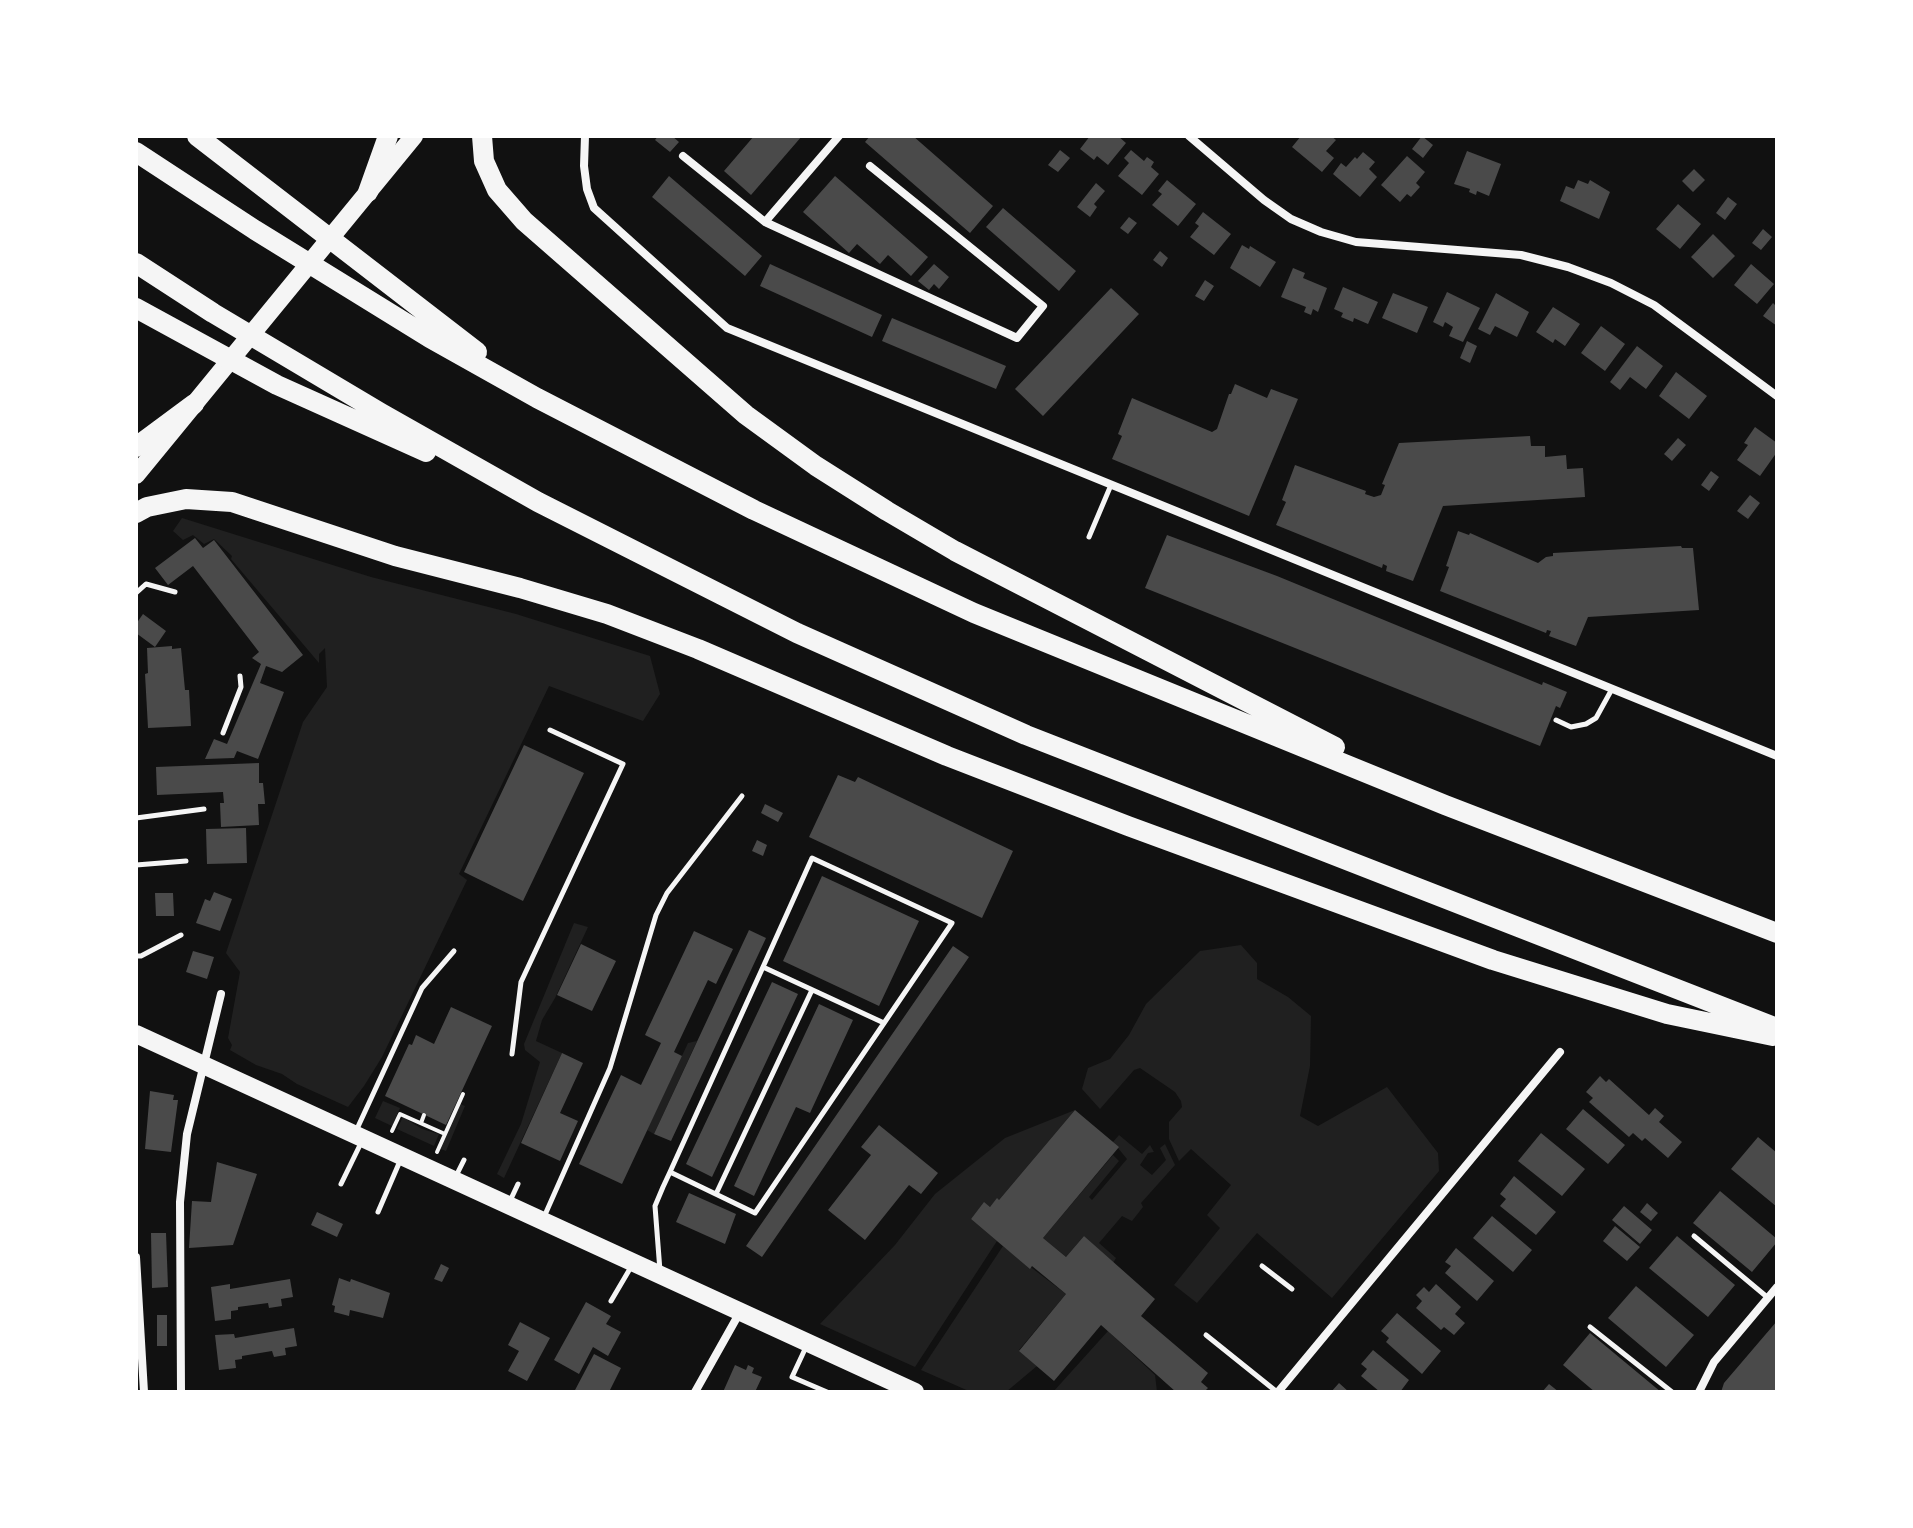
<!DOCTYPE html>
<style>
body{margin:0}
#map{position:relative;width:1913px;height:1528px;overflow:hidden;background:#111;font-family:"Space Grotesk",sans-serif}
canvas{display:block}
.frame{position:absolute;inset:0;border:138px solid #fff;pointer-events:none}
</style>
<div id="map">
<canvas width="1913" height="1528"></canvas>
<div class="frame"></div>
</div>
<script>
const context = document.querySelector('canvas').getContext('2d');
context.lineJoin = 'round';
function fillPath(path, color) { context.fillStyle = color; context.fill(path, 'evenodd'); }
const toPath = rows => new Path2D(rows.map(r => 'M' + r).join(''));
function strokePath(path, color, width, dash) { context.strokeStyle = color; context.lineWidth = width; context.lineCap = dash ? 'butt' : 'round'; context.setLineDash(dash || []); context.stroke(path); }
fillPath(toPath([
 [182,518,371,577,516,614,650,656,660,694,643,721,549,686,459,874,467,880,382,1057,364,1086,348,1107,297,1084,282,1074,256,1065,230,1050,232,1045,228,1038,240,972,226,953,303,722,327,687,325,648,319,654,319,663,231,559,232,556,214,539,204,544,193,535,183,540,173,531],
 [574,923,588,927,555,998,542,1020,536,1041,562,1053,504,1178,497,1174,521,1124,540,1062,525,1050,524,1044],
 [1241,945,1257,963,1257,979,1288,997,1311,1016,1310,1066,1300,1116,1318,1126,1387,1087,1438,1153,1439,1171,1332,1298,1257,1233,1197,1303,1174,1285,1220,1228,1207,1215,1231,1185,1191,1149,1179,1161,1169,1139,1169,1122,1182,1107,1181,1101,1175,1092,1140,1068,1134,1070,1100,1109,1082,1089,1088,1068,1110,1059,1129,1035,1146,1004,1200,951],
 [697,1041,654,1134,647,1130,688,1043],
 [383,1101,400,1108,392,1126,375,1118],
 [458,1103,465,1106,446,1151,438,1148],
 [1075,1110,999,1200,997,1199,990,1207,984,1203,971,1219,997,1241,915,1367,820,1324,895,1245,935,1194,1005,1138],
 [403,1117,422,1129,439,1134,434,1146,397,1129],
 [1119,1135,1142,1154,1150,1145,1154,1152,1148,1153,1140,1165,1152,1175,1166,1160,1160,1148,1165,1144,1175,1165,1141,1203,1143,1207,1132,1221,1122,1216,1099,1243,1116,1258,1113,1263,1084,1236,1066,1257,1043,1238,1113,1155,1119,1161,1089,1197,1092,1200,1127,1159,1113,1142],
 [1003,1246,1066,1294,1019,1350,1037,1366,1006,1392,971,1392,921,1370],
 [1108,1331,1155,1375,1157,1392,1053,1392]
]), '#202020');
fillPath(toPath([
 [658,136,672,136,679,142,670,152,655,140],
 [754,136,802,136,751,195,724,171],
 [870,136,913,136,993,206,970,233,865,142],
 [1090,136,1118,136,1126,143,1108,165,1097,156,1094,160,1080,149],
 [1301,136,1331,136,1336,140,1326,151,1334,158,1322,172,1292,147],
 [1422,136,1433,145,1423,158,1412,149],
 [1060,150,1070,158,1058,172,1048,165],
 [1131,150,1144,161,1147,157,1154,162,1151,167,1159,174,1142,195,1118,176,1129,163,1124,158],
 [1467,151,1501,164,1489,196,1477,191,1476,195,1469,192,1470,189,1454,184],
 [1363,152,1375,162,1369,169,1377,177,1360,197,1333,174,1341,163,1346,167,1355,157,1357,159],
 [1407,156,1425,172,1416,183,1420,187,1411,197,1407,194,1400,202,1381,185],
 [1694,169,1705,180,1693,192,1682,181],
 [669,176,762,256,745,276,652,197],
 [835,176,928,257,911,276,888,255,880,264,857,244,849,253,803,212],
 [1167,180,1196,204,1178,226,1152,205,1162,194,1158,191],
 [1578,180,1588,184,1590,180,1610,192,1599,219,1560,201,1566,186,1574,189],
 [1096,183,1105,191,1094,204,1097,207,1090,217,1077,207],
 [1728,197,1737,204,1725,220,1716,213],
 [1678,204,1701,224,1680,249,1656,229],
 [1003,208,1076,271,1059,291,986,227],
 [1203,212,1231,234,1214,255,1190,237,1199,226,1195,223],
 [1129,217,1137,223,1128,234,1120,228],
 [1763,229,1772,237,1761,250,1752,243],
 [1713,234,1735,256,1713,278,1691,257],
 [1242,245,1249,249,1250,246,1276,262,1260,287,1230,268],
 [1160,251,1168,258,1162,267,1153,260],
 [770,264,882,315,872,337,760,286],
 [934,264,949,277,939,289,934,284,929,290,918,281],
 [1751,264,1774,284,1757,304,1734,285],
 [1293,268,1305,273,1303,278,1327,288,1318,312,1313,309,1311,315,1304,312,1306,307,1281,297],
 [1205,280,1214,286,1204,301,1195,296],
 [1343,287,1378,302,1368,324,1354,318,1353,322,1341,317,1343,313,1334,309],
 [1111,288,1139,314,1043,416,1015,389],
 [1447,292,1480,308,1463,342,1449,336,1453,327,1445,322,1443,327,1433,322],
 [1393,293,1428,307,1417,333,1382,318],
 [1496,293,1529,312,1517,337,1495,326,1490,335,1478,329],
 [1773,303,1777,307,1777,326,1763,316],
 [1553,307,1580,324,1565,346,1555,339,1553,343,1536,332],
 [892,318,1006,366,996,389,882,341],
 [1601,326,1625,344,1605,371,1581,353],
 [1467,341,1477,346,1470,363,1460,358],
 [1637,346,1663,366,1646,389,1630,377,1620,390,1610,382],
 [1676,372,1707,396,1689,419,1659,396],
 [1235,384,1267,398,1271,389,1298,399,1249,516,1112,459,1122,436,1118,434,1132,398,1212,432,1217,429,1229,394,1231,394],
 [1755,427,1777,443,1777,452,1760,476,1737,460,1748,445,1744,443],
 [1530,436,1531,446,1545,446,1545,457,1566,455,1567,469,1583,468,1585,497,1443,506,1413,581,1386,571,1387,566,1383,564,1382,568,1276,525,1286,502,1282,500,1295,465,1366,491,1365,494,1374,497,1381,495,1385,485,1382,484,1399,443],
 [1678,438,1686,445,1672,461,1664,454],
 [1711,471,1719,477,1709,491,1701,485],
 [1750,495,1760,503,1748,519,1737,511],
 [1458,531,1469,535,1470,533,1538,563,1546,557,1553,556,1553,553,1681,546,1682,548,1693,548,1699,610,1588,617,1576,646,1549,636,1551,631,1547,630,1546,633,1440,591,1449,567,1446,566],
 [1167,535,1277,576,1542,685,1543,682,1567,692,1560,708,1556,706,1540,746,1145,588],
 [195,538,203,548,214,540,303,655,282,672,266,666,260,683,284,692,258,759,237,751,234,758,205,759,214,739,227,744,261,664,252,658,259,652,193,566,168,585,155,568],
 [143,614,166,631,155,647,136,633,136,624],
 [172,646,172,649,181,648,185,690,189,690,191,726,148,728,145,674,148,673,147,648],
 [524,745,584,773,523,901,464,872],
 [259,763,259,783,263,783,265,804,258,804,259,825,221,827,220,803,224,803,223,792,157,795,156,767],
 [838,775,855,782,858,777,1013,851,982,918,809,837],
 [765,804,783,813,778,822,761,813],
 [246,828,247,863,207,864,206,829],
 [757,840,767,845,763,856,752,851],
 [822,876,919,921,879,1006,783,961],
 [214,892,232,899,220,931,196,923,205,899,210,901],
 [155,893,173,893,174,916,156,916],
 [749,930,766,938,671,1141,654,1134],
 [694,931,733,949,716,984,708,980,674,1052,682,1056,622,1184,579,1164,621,1075,641,1085,661,1043,645,1035],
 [581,944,616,961,592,1011,557,995],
 [953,946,969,957,762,1257,746,1246],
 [193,951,214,957,207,979,186,972],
 [772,982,798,994,712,1177,686,1164],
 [819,1004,853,1020,810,1113,796,1107,754,1196,734,1186],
 [451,1007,492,1026,446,1125,385,1096,409,1044,412,1045,416,1035,434,1044],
 [562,1053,583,1063,560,1113,578,1121,560,1161,521,1143],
 [1600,1076,1606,1082,1609,1079,1649,1115,1655,1108,1664,1116,1659,1122,1682,1142,1668,1158,1645,1138,1642,1141,1633,1133,1629,1137,1589,1102,1593,1098,1586,1092],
 [150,1091,174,1095,173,1100,178,1100,171,1152,145,1149],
 [1583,1109,1625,1145,1608,1164,1566,1129],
 [1075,1110,1119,1147,1043,1238,1066,1257,1084,1236,1155,1299,1141,1316,1208,1373,1201,1382,1208,1388,1204,1392,1176,1392,1101,1325,1054,1381,1019,1351,1066,1294,1032,1266,1030,1269,971,1219,984,1202,990,1207,997,1198,999,1200],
 [879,1125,938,1173,921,1194,909,1185,865,1240,828,1210,871,1155,861,1147],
 [1541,1133,1585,1169,1562,1196,1518,1161],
 [1758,1137,1777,1153,1777,1207,1731,1169],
 [217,1162,257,1174,233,1245,189,1248,192,1201,211,1202],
 [1514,1176,1556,1212,1536,1235,1500,1206,1506,1199,1500,1194],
 [1720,1191,1777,1239,1777,1242,1752,1272,1693,1223],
 [689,1193,736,1214,725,1244,676,1222],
 [1647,1203,1658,1213,1651,1221,1640,1212],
 [1624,1206,1652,1230,1640,1244,1612,1220],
 [317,1212,343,1224,337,1237,311,1225],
 [1492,1216,1532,1250,1513,1272,1473,1238],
 [1615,1226,1640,1247,1627,1261,1603,1241],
 [151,1233,166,1233,168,1287,152,1288],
 [1677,1236,1735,1285,1708,1317,1649,1268],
 [1456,1248,1494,1281,1477,1301,1445,1273,1451,1266,1445,1262],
 [441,1264,449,1268,442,1282,434,1279],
 [339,1278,350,1282,351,1279,390,1293,383,1318,350,1310,349,1316,334,1312,335,1306,332,1305],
 [290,1279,293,1297,281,1299,282,1306,269,1308,268,1303,238,1307,238,1310,231,1311,231,1319,215,1321,211,1287,230,1284,230,1289],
 [1436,1284,1461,1307,1455,1314,1465,1323,1454,1335,1444,1327,1441,1330,1416,1308,1422,1301,1416,1295,1424,1287,1429,1292],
 [1636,1286,1694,1335,1666,1367,1608,1318],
 [586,1302,611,1316,606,1324,621,1332,608,1356,593,1347,579,1374,554,1360],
 [1397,1313,1441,1351,1422,1374,1386,1342,1389,1338,1381,1331],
 [157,1315,167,1315,167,1346,157,1346],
 [1777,1321,1777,1392,1721,1392,1724,1383],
 [520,1322,550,1338,527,1381,508,1371,519,1351,508,1345],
 [294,1328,297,1346,285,1348,286,1355,274,1357,272,1351,242,1356,242,1359,235,1360,236,1368,219,1370,215,1335,234,1334,235,1338],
 [1590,1333,1620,1358,1661,1392,1595,1392,1563,1365],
 [1373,1350,1409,1380,1400,1392,1380,1392,1361,1376,1367,1369,1361,1364],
 [594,1354,621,1368,609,1392,574,1392],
 [735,1365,746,1370,748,1365,754,1368,752,1373,762,1377,755,1392,723,1392],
 [1339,1383,1349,1392,1331,1392],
 [1549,1384,1559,1392,1542,1392]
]), '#4a4a4a');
strokePath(toPath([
 [421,1123,424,1115],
 [392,1131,400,1114,445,1134],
 [437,1152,463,1094]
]), '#f5f5f5', 4);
strokePath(toPath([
 [1089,537,1111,485],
 [136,593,146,584,175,592],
 [1556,720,1571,727,1586,724,1596,718,1612,689],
 [223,733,241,687,240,676],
 [136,818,204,809],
 [136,865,186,861],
 [136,956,141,956,181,935],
 [763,967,884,1023],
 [512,1054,521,982,623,764,550,730],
 [356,1131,422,988,454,951],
 [456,1176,464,1160],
 [341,1184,361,1143],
 [716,1194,812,990],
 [510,1201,518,1184],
 [378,1212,400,1161],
 [544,1217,610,1068,656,915,667,893,742,796],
 [1694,1236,1767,1297],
 [1262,1266,1292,1289],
 [660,1271,655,1206,663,1187,670,1172,763,967,812,858,952,923,755,1213,670,1172],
 [611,1301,631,1267],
 [1590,1327,1672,1392],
 [1206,1335,1277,1392],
 [806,1347,792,1377,827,1392]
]), '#f5f5f5', 5);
strokePath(toPath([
 [585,136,584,166,587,189,594,208,727,328,1777,756],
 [1189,136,1264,200,1291,219,1321,232,1356,242,1521,255,1568,267,1611,283,1654,305,1777,396],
 [683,156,765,222,1017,338,1043,306,870,166],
 [765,222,839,136],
 [136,1257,144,1392],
 [181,1392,180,1202,187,1134,221,994],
 [695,1392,740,1312],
 [1278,1392,1560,1052],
 [1699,1392,1714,1362,1777,1287]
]), '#f5f5f5', 8);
strokePath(toPath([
 [136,1034,915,1392]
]), '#f5f5f5', 18);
strokePath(toPath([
 [136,475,414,136]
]), '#f5f5f5', 18);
strokePath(toPath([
 [197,136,477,352],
 [482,136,484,161,497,190,524,221,746,415,816,466,887,511,955,551,1335,747],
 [136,152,255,230,430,338,537,398,754,510,974,613,1445,805,1777,933],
 [368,192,388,136],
 [136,263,213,313,381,413,538,502,797,633,1026,735,1777,1028],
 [136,308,277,385,426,452],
 [136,447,194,404],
 [136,513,147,507,186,499,232,502,395,556,520,588,607,614,698,649,947,756,1128,826,1493,960,1667,1014,1773,1036]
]), '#f5f5f5', 20);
</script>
